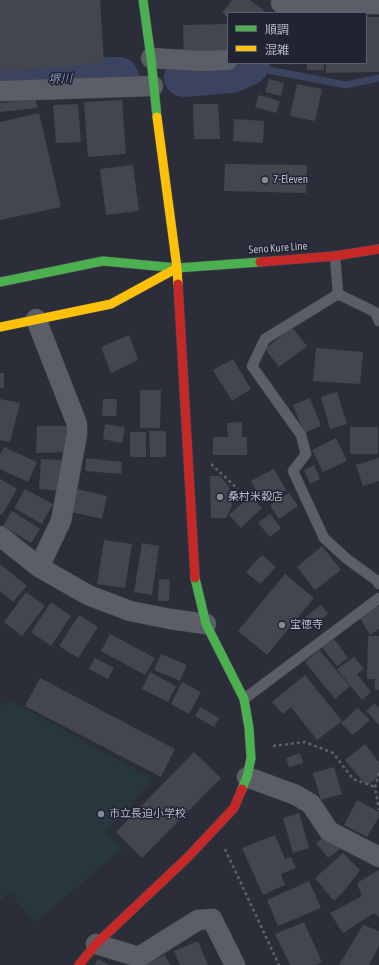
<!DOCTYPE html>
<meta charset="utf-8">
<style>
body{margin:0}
#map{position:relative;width:379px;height:965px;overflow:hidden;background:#2b2e38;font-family:"Asap Condensed","Noto Sans JP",sans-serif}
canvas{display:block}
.legend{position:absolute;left:227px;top:12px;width:140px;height:52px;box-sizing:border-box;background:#1f2332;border:1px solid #5b5f6e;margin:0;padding:5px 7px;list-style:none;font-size:12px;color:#b6b9c8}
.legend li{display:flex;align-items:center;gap:8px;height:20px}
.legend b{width:20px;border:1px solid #5b5f6e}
</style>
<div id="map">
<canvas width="379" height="965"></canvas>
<ul class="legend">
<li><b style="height:5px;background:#4caf50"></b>順調</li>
<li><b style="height:5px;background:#ffc107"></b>混雑</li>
</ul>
</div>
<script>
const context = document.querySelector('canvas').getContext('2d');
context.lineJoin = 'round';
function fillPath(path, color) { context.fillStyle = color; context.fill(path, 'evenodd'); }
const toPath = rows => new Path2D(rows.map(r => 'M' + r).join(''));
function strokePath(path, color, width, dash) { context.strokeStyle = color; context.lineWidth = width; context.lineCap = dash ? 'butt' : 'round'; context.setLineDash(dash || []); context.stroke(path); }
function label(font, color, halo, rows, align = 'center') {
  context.font = font + ' "Asap Condensed","Noto Sans JP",sans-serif'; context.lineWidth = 3; context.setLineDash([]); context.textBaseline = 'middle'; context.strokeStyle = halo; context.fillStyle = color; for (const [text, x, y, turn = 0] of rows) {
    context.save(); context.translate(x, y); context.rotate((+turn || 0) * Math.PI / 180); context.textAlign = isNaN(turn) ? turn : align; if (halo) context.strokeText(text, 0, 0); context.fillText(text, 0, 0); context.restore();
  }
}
fillPath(toPath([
 [11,700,154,780,106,832,123,848,35,923,10,893,0,901,0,705]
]), '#28363d');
strokePath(toPath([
 [248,66,346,85,379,78]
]), '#3b4360', 7);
strokePath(toPath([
 [184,77,232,73,248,66,250,63],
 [0,81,22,78,119,77]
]), '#3b4360', 40);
fillPath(toPath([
 [0,0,100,0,104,63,0,71],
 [232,0,250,0,265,11,264,13,228,13,228,17,222,13],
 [366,17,379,17,379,72,326,73,326,63,366,63],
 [228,24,228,56,184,57,183,25],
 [307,63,324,63,324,70,307,70],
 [269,79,284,83,281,96,265,92],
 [297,84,322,89,315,121,290,116],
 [259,95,280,101,276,113,255,107],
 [36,99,37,108,0,112,0,103],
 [122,100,126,154,88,157,84,102],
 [78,104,81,142,56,143,53,105],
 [193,104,218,104,220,139,194,139],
 [39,113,61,207,0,220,0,122],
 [234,119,264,121,263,143,233,141],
 [225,164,307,165,306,193,224,191],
 [133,165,139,211,106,215,100,169],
 [292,327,307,346,279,367,265,349],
 [129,335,138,360,111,373,101,347],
 [316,348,363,352,360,384,313,381],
 [233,359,251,389,232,401,213,370],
 [0,373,4,373,4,388,0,388],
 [140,390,161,390,160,428,140,428],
 [337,392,347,424,330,429,321,397],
 [310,398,321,426,304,433,293,405],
 [0,399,20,403,10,442,0,440],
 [103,399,117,399,116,416,102,416],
 [242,422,242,437,247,437,247,455,213,455,213,437,228,437,227,423],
 [105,424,125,427,122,443,103,439],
 [37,426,68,426,66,452,36,453],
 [350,427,378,427,378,454,350,454],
 [149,431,166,431,166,457,150,457],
 [130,432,146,432,146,457,130,457],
 [336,438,347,461,323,472,312,450],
 [4,447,37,462,28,482,0,469,0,455],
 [86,458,122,462,121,474,85,471],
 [379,458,379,481,363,486,356,465],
 [41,459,61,460,59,491,39,489],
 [314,465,320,479,310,484,304,470],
 [274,469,286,490,262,503,251,481],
 [210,476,220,476,231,490,232,506,226,518,211,518],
 [0,479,17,489,2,515,0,514],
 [25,489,53,504,42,524,14,508],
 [77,489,107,496,102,519,72,512],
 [289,493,298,506,279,519,270,505],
 [250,496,262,508,241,528,229,515],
 [12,511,40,529,31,543,3,526],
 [270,514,281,528,270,537,258,523],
 [104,540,132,544,125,588,97,584],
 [142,543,159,546,152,595,134,592],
 [322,546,341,570,315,590,297,567],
 [262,555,276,567,260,584,246,572],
 [0,564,27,586,13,602,0,591],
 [285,574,314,598,267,655,238,631],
 [159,579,170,580,169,601,158,601],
 [26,592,45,606,22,636,4,622],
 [51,602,71,616,51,646,31,632],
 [377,604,379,607,379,629,370,635,358,615],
 [321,605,328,614,306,632,298,623],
 [79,615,98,627,78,658,59,646],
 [110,634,155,658,145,675,101,651],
 [368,636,379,636,379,690,375,690,375,679,367,679],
 [334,639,348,658,337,666,322,647],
 [319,650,350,686,335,699,305,662],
 [161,654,187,665,180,681,154,670],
 [354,657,364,669,357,674,371,692,362,700,337,669],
 [95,658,114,668,108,679,89,669],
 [150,672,176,686,168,702,142,689],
 [305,675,342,721,317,740,291,707,283,714,272,702],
 [40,678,175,749,161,777,25,706],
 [182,682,201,692,189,714,171,704],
 [374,703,379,708,379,725,366,711],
 [200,707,219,718,214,727,195,716],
 [358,708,370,720,353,735,341,723],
 [365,744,379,762,379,776,367,786,345,760],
 [194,752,221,778,142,858,116,832],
 [300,753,303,763,289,767,286,758],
 [334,767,342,794,321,800,313,773],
 [357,800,379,812,379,817,367,837,344,825],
 [299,813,309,848,293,853,283,818],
 [328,834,340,849,328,858,316,843],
 [275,835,285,859,291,857,296,868,281,874,285,885,263,895,242,848],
 [343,853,360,870,345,890,334,901,315,878],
 [379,870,379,917,374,913,343,933,330,913,362,896,357,883],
 [309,881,321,908,278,926,267,900],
 [304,922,322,962,316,965,290,965,275,934],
 [363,925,379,931,379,946,369,965,339,965],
 [198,941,208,965,180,965,174,951],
 [165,955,170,965,144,965],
 [98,959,109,965,95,965]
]), '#44464e');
const lane = toPath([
 [335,256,338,294,375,312,379,321],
 [338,294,265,339,252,366,301,435,306,454,293,471,324,538,347,559,376,580,379,584],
 [244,699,379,598]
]);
const street = toPath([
 [281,3,379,4],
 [151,58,200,61,228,60],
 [0,91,153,86],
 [36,319,77,424,77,434,61,521,39,567],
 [0,536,39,567,88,595,130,611,170,619,206,624],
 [247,777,296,795,311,804,329,831,379,857],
 [96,944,139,957,198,920,212,919,235,965]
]);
const fast = toPath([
 [143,0,151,58,157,117],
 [0,282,103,261,177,268,260,262],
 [195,578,206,624,244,699,249,728,251,758,247,777,242,789]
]);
const slow = toPath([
 [157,117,177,268,178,284],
 [0,327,111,304,177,268]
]);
const jam = toPath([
 [260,262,335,256,379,249],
 [178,284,195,578],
 [79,965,96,944,188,857,234,808,242,789]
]);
strokePath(lane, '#474a51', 11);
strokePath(street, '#474a51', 21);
strokePath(fast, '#474a51', 10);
strokePath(slow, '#474a51', 10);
strokePath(jam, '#474a51', 10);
strokePath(toPath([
 [211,464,238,489],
 [273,746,305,742,333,753,353,779,375,787],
 [379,773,375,787,379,810],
 [225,849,279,965]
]), '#5f6169', 2.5, [3, 3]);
strokePath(lane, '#5b5e66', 10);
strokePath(street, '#5b5e66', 20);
strokePath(fast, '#4caf50', 9);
strokePath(slow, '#ffc107', 9);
strokePath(jam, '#c62828', 9);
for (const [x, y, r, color] of [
 [265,180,4,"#858896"],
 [220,497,4,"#858896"],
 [282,625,4,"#858896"],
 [101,814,4,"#858896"]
]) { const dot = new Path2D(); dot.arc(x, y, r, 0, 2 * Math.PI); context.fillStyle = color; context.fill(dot); strokePath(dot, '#1f2332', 1.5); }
label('11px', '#b6b9c8', '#1f2332', [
 ["7-Eleven",273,180],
 ["桑村米穀店",228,497],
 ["宝徳寺",290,625],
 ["市立長迫小学校",109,814]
], 'left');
label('11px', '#b6b9c8', '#1f2332', [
 ["Seno Kure Line",278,248,-4]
]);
label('italic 12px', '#7f8aad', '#1f2332', [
 ["堺川",60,79,-2]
]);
</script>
